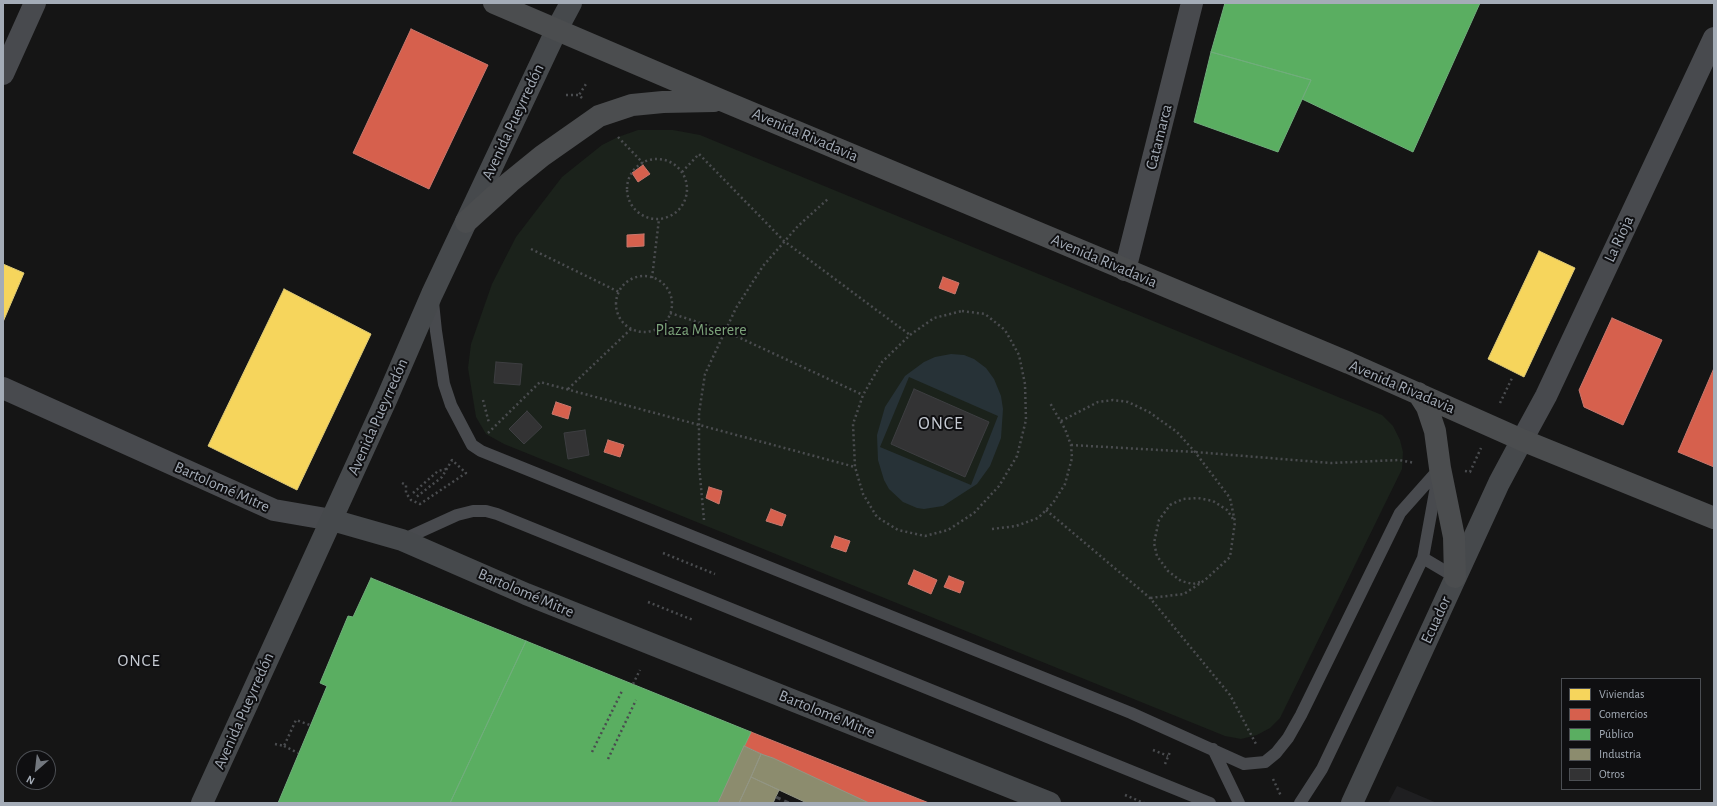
<!DOCTYPE html>
<meta charset="utf-8">
<style>
body{margin:0}
#map{position:relative;width:1717px;height:806px;overflow:hidden;background:#151515;font-family:"Alegreya Sans",sans-serif}
canvas{display:block}
.frame{position:absolute;inset:0;border:4px solid #a4acb7;pointer-events:none}
.legend{position:absolute;left:1561px;top:678px;width:140px;height:112px;box-sizing:border-box;background:#0f0f11;border:1px solid #4b4e53;margin:0;padding:5px 7px;list-style:none;font-size:12px;color:#a4acb7}
.legend li{display:flex;align-items:center;gap:8px;height:20px}
.legend b{width:20px;border:1px solid #4b4e53}
.north{position:absolute;left:16px;top:750px;width:40px;height:40px;box-sizing:border-box;background:#0f0f11;border:1px solid #4b4e53;border-radius:50%;rotate:208deg;font-size:11px;font-weight:700;line-height:16px;text-align:center;color:#a4acb7}
.north::after{content:'';display:block;margin:auto;width:14px;height:18px;background:#72777e;clip-path:polygon(50% 0,100% 100%,50% 72%,0 100%)}
</style>
<div id="map">
<canvas width="1717" height="806"></canvas>
<div class="frame"></div>
<ul class="legend">
<li><b style="height:11px;background:#f6d55c"></b>Viviendas</li>
<li><b style="height:11px;background:#d6604d"></b>Comercios</li>
<li><b style="height:11px;background:#5aae61"></b>Público</li>
<li><b style="height:11px;background:#8c8c6e"></b>Industria</li>
<li><b style="height:11px;background:#333334"></b>Otros</li>
</ul>
<div class="north">N</div>
</div>
<script>
const context = document.querySelector('canvas').getContext('2d');
context.lineJoin = 'round';
function fillPath(path, color) { context.fillStyle = color; context.fill(path, 'evenodd'); }
const toPath = rows => new Path2D(rows.map(r => 'M' + r).join(''));
function strokePath(path, color, width, dash) { context.strokeStyle = color; context.lineWidth = width; context.lineCap = dash ? 'butt' : 'round'; context.setLineDash(dash || []); context.stroke(path); }
function label(font, color, halo, rows, align = 'center') {
  context.font = font + ' "Alegreya Sans",sans-serif'; context.lineWidth = 4; context.setLineDash([]); context.textBaseline = 'middle'; context.strokeStyle = halo; context.fillStyle = color; for (const [text, x, y, turn = 0] of rows) {
    context.save(); context.translate(x, y); context.rotate((+turn || 0) * Math.PI / 180); context.textAlign = isNaN(turn) ? turn : align; if (halo) context.strokeText(text, 0, 0); context.fillText(text, 0, 0); context.restore();
  }
}
fillPath(toPath([
 [1397,786,1437,803,1388,803]
]), '#1f1f21');
fillPath(toPath([
 [638,130,673,130,700,135,1382,415,1393,426,1400,440,1403,452,1402,469,1280,718,1270,728,1257,735,1241,739,1225,736,504,444,486,434,476,417,468,368,471,344,492,284,516,237,562,177,602,145,618,137]
]), '#1b221b');
fillPath(toPath([
 [951,354,964,355,974,359,986,368,994,379,1001,396,1003,409,1001,438,990,466,977,484,943,506,924,509,917,508,903,502,889,489,884,480,878,460,877,435,885,407,905,376,924,362,935,357],
 [909,377,998,416,971,485,880,447]
]), '#273237');
const homes = toPath([
 [1539,251,1575,268,1524,377,1488,359,1539,251],
 [3,264,24,273,3,322,3,264],
 [284,289,371,334,297,490,208,446,284,289]
]);
fillPath(homes, '#f6d55c');
strokePath(homes, '#ddc977', 1);
const shops = toPath([
 [411,29,488,65,429,189,353,153,411,29],
 [643,165,650,174,638,182,632,173,643,165],
 [644,234,644,246,627,247,627,235,644,234],
 [943,277,959,283,955,294,939,288,943,277],
 [1612,318,1662,340,1623,425,1584,407,1579,390,1612,318],
 [1714,368,1714,467,1678,452,1714,368],
 [556,402,571,407,568,419,552,414,556,402],
 [608,440,624,445,620,457,604,452,608,440],
 [709,487,722,491,719,504,706,498,709,487],
 [771,509,786,515,782,526,766,521,771,509],
 [835,536,850,541,846,552,831,547,835,536],
 [914,570,937,580,931,594,908,584,914,570],
 [949,576,964,582,960,593,944,587,949,576],
 [751,732,929,803,869,803,744,746,751,732]
]);
fillPath(shops, '#d6604d');
strokePath(shops, '#c7776d', 1);
const public = toPath([
 [1225,3,1480,3,1413,152,1302,99,1311,80,1211,52,1225,3],
 [1211,52,1311,80,1278,152,1194,122,1211,52],
 [371,578,526,641,450,803,278,803,327,686,320,683,348,616,353,617,371,578],
 [526,641,751,732,718,803,450,803,526,641]
]);
fillPath(public, '#5aae61');
strokePath(public, '#70ad7b', 1);
const industry = toPath([
 [744,746,761,754,751,777,739,803,718,803,744,746],
 [761,754,773,758,869,803,807,803,751,777,761,754],
 [751,777,779,790,773,803,739,803,751,777]
]);
fillPath(industry, '#8c8c6e');
strokePath(industry, '#939684', 1);
const building = toPath([
 [496,362,522,364,520,385,494,383,496,362],
 [914,389,989,422,965,477,891,444,914,389],
 [527,411,542,427,524,444,509,429,527,411],
 [585,430,589,455,568,459,564,433,585,430]
]);
fillPath(building, '#333334');
strokePath(building, '#3d3e41', 1);
strokePath(toPath([
 [566,95,579,95],
 [582,98,579,95,586,84],
 [618,137,643,163],
 '627 189a30 30 0 1 1 60 0a30 30 0 1 1-60 0Z',
 [682,172,699,154,784,241,910,335],
 [531,249,619,292],
 '616 304a28 28 0 1 1 56 0a28 28 0 1 1-56 0Z',
 [652,278,659,219],
 [962,311,985,314,1005,330,1019,355,1025,384,1026,420,1017,456,999,486,974,513,948,530,925,536,898,530,877,517,863,494,855,467,853,424,863,395,882,362,910,335,934,318,962,311],
 [670,313,725,331,863,395],
 [568,389,631,329],
 [483,400,489,423],
 [1500,403,1513,376],
 [1061,421,1098,402,1113,400,1128,402,1149,412,1177,432,1195,452,1230,498,1235,522,1230,557,1205,580,1184,594,1150,598],
 [488,433,540,382,855,467],
 [1071,445,1195,452,1331,463,1399,460,1415,463],
 [1465,471,1470,472,1481,448],
 [402,483,406,485,406,493,411,500,420,504,466,473,452,460,442,477,415,498],
 [413,493,438,471,446,469],
 [1046,510,1150,598,1230,695,1256,744],
 [704,520,699,465,699,413,705,374,736,308,763,266,798,226,829,198],
 [992,529,1016,526,1038,518,1053,503,1065,484,1072,458,1071,445,1065,429,1050,403],
 [663,553,715,574],
 [1200,582,1193,584,1181,581,1168,571,1157,556,1154,543,1159,520,1170,505,1183,499,1198,498,1213,501,1227,510,1233,519],
 [648,602,693,620],
 [633,684,640,670],
 [275,744,284,746,296,720,310,725],
 [284,746,298,753],
 [1153,750,1168,756],
 [592,752,622,691],
 [608,759,636,700],
 [1165,764,1170,752],
 [1273,779,1281,796],
 [1125,795,1144,803]
]), '#4a4c4f', 2.5, [2, 3]);
strokePath(toPath([
 [433,302,436,331,444,384,451,405,472,445,481,451,1131,713,1244,764,1265,762,1276,753,1288,738,1301,715,1400,513,1440,468],
 [402,540,457,515,473,511,486,511,497,514,1210,803],
 [1423,558,1455,577],
 [1213,749,1239,803],
 [1300,803,1322,769,1423,558,1437,481]
]), '#484a4e', 12);
strokePath(toPath([
 [3,74,35,3],
 [1125,270,1192,3],
 [3,388,274,510,332,520],
 [1522,440,1546,396,1714,38]
]), '#484a4e', 22);
strokePath(toPath([
 [332,520,402,540,526,594,1050,803],
 [202,803,387,398,432,294,556,31,571,3],
 [1352,803,1499,483,1522,440]
]), '#46494c', 22);
strokePath(toPath([
 [494,3,721,100,1349,363,1522,440,1714,518],
 [466,222,510,182,542,156,599,116,632,105,663,102,714,101],
 [1418,393,1427,407,1435,431,1440,468,1454,537,1455,577]
]), '#4b4d4f', 22);
strokePath(toPath([
 [776,797,789,803]
]), '#484a4d', 3, [5, 4]);
label('16px', '#a4acb7', '#0f0f11', [
 ["Avenida Pueyrredón",513,122,-65],
 ["Avenida Rivadavia",805,135,23],
 ["Catamarca",1159,137,-76],
 ["La Rioja",1619,239,-65],
 ["Avenida Rivadavia",1104,261,23],
 ["Avenida Rivadavia",1402,387,23],
 ["Avenida Pueyrredón",378,417,-66],
 ["Bartolomé Mitre",222,487,24],
 ["Bartolomé Mitre",526,593,23],
 ["Ecuador",1436,620,-65],
 ["Avenida Pueyrredón",244,711,-66],
 ["Bartolomé Mitre",827,714,22]
]);
label('16px', '#7ca37a', '#0f0f11', [
 ["Plaza Miserere",701,330]
]);
context.letterSpacing = '1px';
label('17px', '#c6cbd3', '#0f0f11', [
 ["ONCE",139,661]
]);
context.letterSpacing = '0px';
context.letterSpacing = '1px';
label('18px', '#c6cbd3', '#0f0f11', [
 ["ONCE",941,424]
]);
context.letterSpacing = '0px';
</script>
